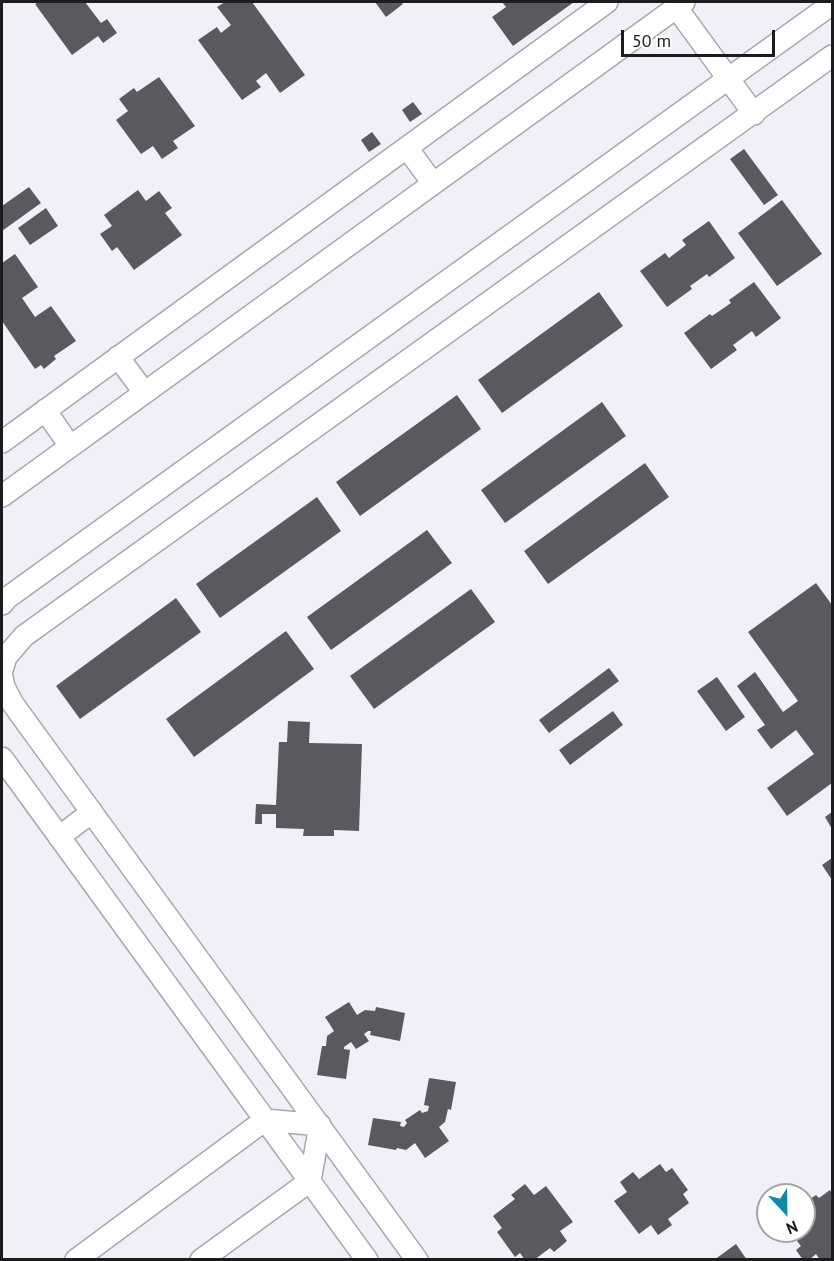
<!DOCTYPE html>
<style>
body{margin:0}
#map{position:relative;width:834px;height:1261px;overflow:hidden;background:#f0f0f8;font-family:"PT Sans",sans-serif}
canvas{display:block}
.frame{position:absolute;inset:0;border:3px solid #1c1c1e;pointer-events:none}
.north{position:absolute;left:756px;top:1183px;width:60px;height:60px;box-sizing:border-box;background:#fff;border:2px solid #a4a4a5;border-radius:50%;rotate:158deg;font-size:16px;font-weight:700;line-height:24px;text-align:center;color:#1c1c1e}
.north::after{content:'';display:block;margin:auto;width:21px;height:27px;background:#0c89ab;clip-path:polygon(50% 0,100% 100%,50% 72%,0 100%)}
.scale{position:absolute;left:621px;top:30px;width:154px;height:27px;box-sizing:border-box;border:3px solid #1c1c1e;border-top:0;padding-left:8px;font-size:18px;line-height:21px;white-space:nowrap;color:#1c1c1e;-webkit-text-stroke:4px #fff;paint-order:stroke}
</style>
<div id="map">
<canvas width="834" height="1261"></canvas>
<div class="frame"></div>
<div class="north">N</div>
<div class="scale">50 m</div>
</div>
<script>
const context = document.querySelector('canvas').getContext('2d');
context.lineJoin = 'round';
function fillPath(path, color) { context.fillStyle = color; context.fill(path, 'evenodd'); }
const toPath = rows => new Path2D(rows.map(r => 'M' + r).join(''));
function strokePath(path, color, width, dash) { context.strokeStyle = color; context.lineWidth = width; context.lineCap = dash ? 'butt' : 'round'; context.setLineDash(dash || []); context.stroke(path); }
fillPath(toPath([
 [39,2,85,2,101,23,107,19,117,33,103,43,98,36,72,55,35,4],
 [225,2,252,2,305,75,280,93,266,73,256,81,261,87,242,100,198,40,217,27,221,33,231,25,217,7],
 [375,2,401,2,403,4,386,17],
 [502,2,574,2,513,46,492,17,506,7],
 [159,77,195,126,173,141,178,148,162,159,153,146,141,154,116,120,128,111,119,99,134,88,137,92],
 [413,102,422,114,410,122,402,110],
 [372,132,381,144,369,152,361,140],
 [744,149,778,195,764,205,730,159],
 [29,187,41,203,2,231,2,206],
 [138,190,146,201,159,191,172,208,165,213,182,235,134,270,117,247,112,251,100,234,112,226,104,215],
 [782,200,822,254,777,286,738,233],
 [46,208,58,226,30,245,18,228],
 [709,221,735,258,709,277,707,274,690,286,692,289,667,307,640,271,665,253,669,258,686,245,682,240],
 [15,254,38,287,22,298,35,317,51,306,76,341,54,356,56,359,44,369,41,365,35,369,2,321,2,263],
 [754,282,781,318,756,337,752,331,733,345,737,350,711,369,684,333,710,314,712,316,731,303,729,300],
 [599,292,623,326,502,413,478,380],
 [457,395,481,429,360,516,336,482],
 [602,402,626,436,505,523,481,490],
 [645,463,669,497,548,584,524,551],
 [317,497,341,531,220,618,196,584],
 [427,530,452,563,331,650,307,617],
 [816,583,832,605,832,783,787,816,767,788,814,754,796,730,771,749,757,730,765,725,737,686,755,672,783,712,798,701,748,632],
 [471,589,495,622,374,709,350,676],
 [176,598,201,632,80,719,56,686],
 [286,631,314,669,194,757,166,719],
 [609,668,619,681,549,733,539,720],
 [717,677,745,717,726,731,697,691],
 [613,711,623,725,570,765,559,750],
 [288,721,310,722,309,743,362,744,359,831,334,830,334,836,303,836,304,829,276,828,276,814,262,814,262,824,255,824,256,804,276,805,279,742,287,742],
 [832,812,832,829,825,817],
 [832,858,832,880,822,865],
 [349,1002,357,1015,365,1010,375,1011,376,1007,405,1013,400,1041,370,1035,371,1031,368,1031,364,1034,369,1041,356,1049,351,1042,344,1047,344,1049,350,1050,346,1079,317,1075,322,1046,326,1046,327,1036,334,1031,325,1017],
 [429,1078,456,1082,451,1110,448,1109,445,1122,439,1127,449,1141,425,1158,415,1143,406,1150,397,1148,396,1150,368,1145,373,1118,401,1122,400,1126,404,1127,407,1123,405,1120,420,1110,422,1113,428,1111,429,1106,424,1105],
 [660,1164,666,1172,672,1168,688,1190,683,1194,689,1203,668,1219,672,1225,658,1235,651,1225,639,1234,614,1201,627,1192,620,1182,633,1172,639,1179],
 [525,1184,534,1195,546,1186,573,1222,560,1231,567,1241,554,1252,550,1248,534,1260,525,1260,520,1253,515,1257,497,1232,502,1228,493,1216,515,1199,511,1195],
 [830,1190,832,1194,832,1260,820,1260,816,1254,809,1260,803,1260,796,1250,801,1246,789,1231,804,1231,804,1203,816,1195,819,1198],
 [736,1244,747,1260,714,1260]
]), '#595960');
const minor = toPath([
 [676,7,754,114],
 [407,148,432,182],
 [118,357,144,392],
 [45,410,70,446],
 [2,442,607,2],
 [2,496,684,2],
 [2,604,7,598,832,4],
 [2,670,6,657,24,636,832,56],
 [2,677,4,687,13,704,417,1260],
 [2,758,367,1260],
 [59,837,92,812],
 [76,1260,265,1120,320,1125,310,1181,201,1260]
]);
strokePath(minor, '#a7a7ae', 24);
strokePath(minor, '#fff', 21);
</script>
